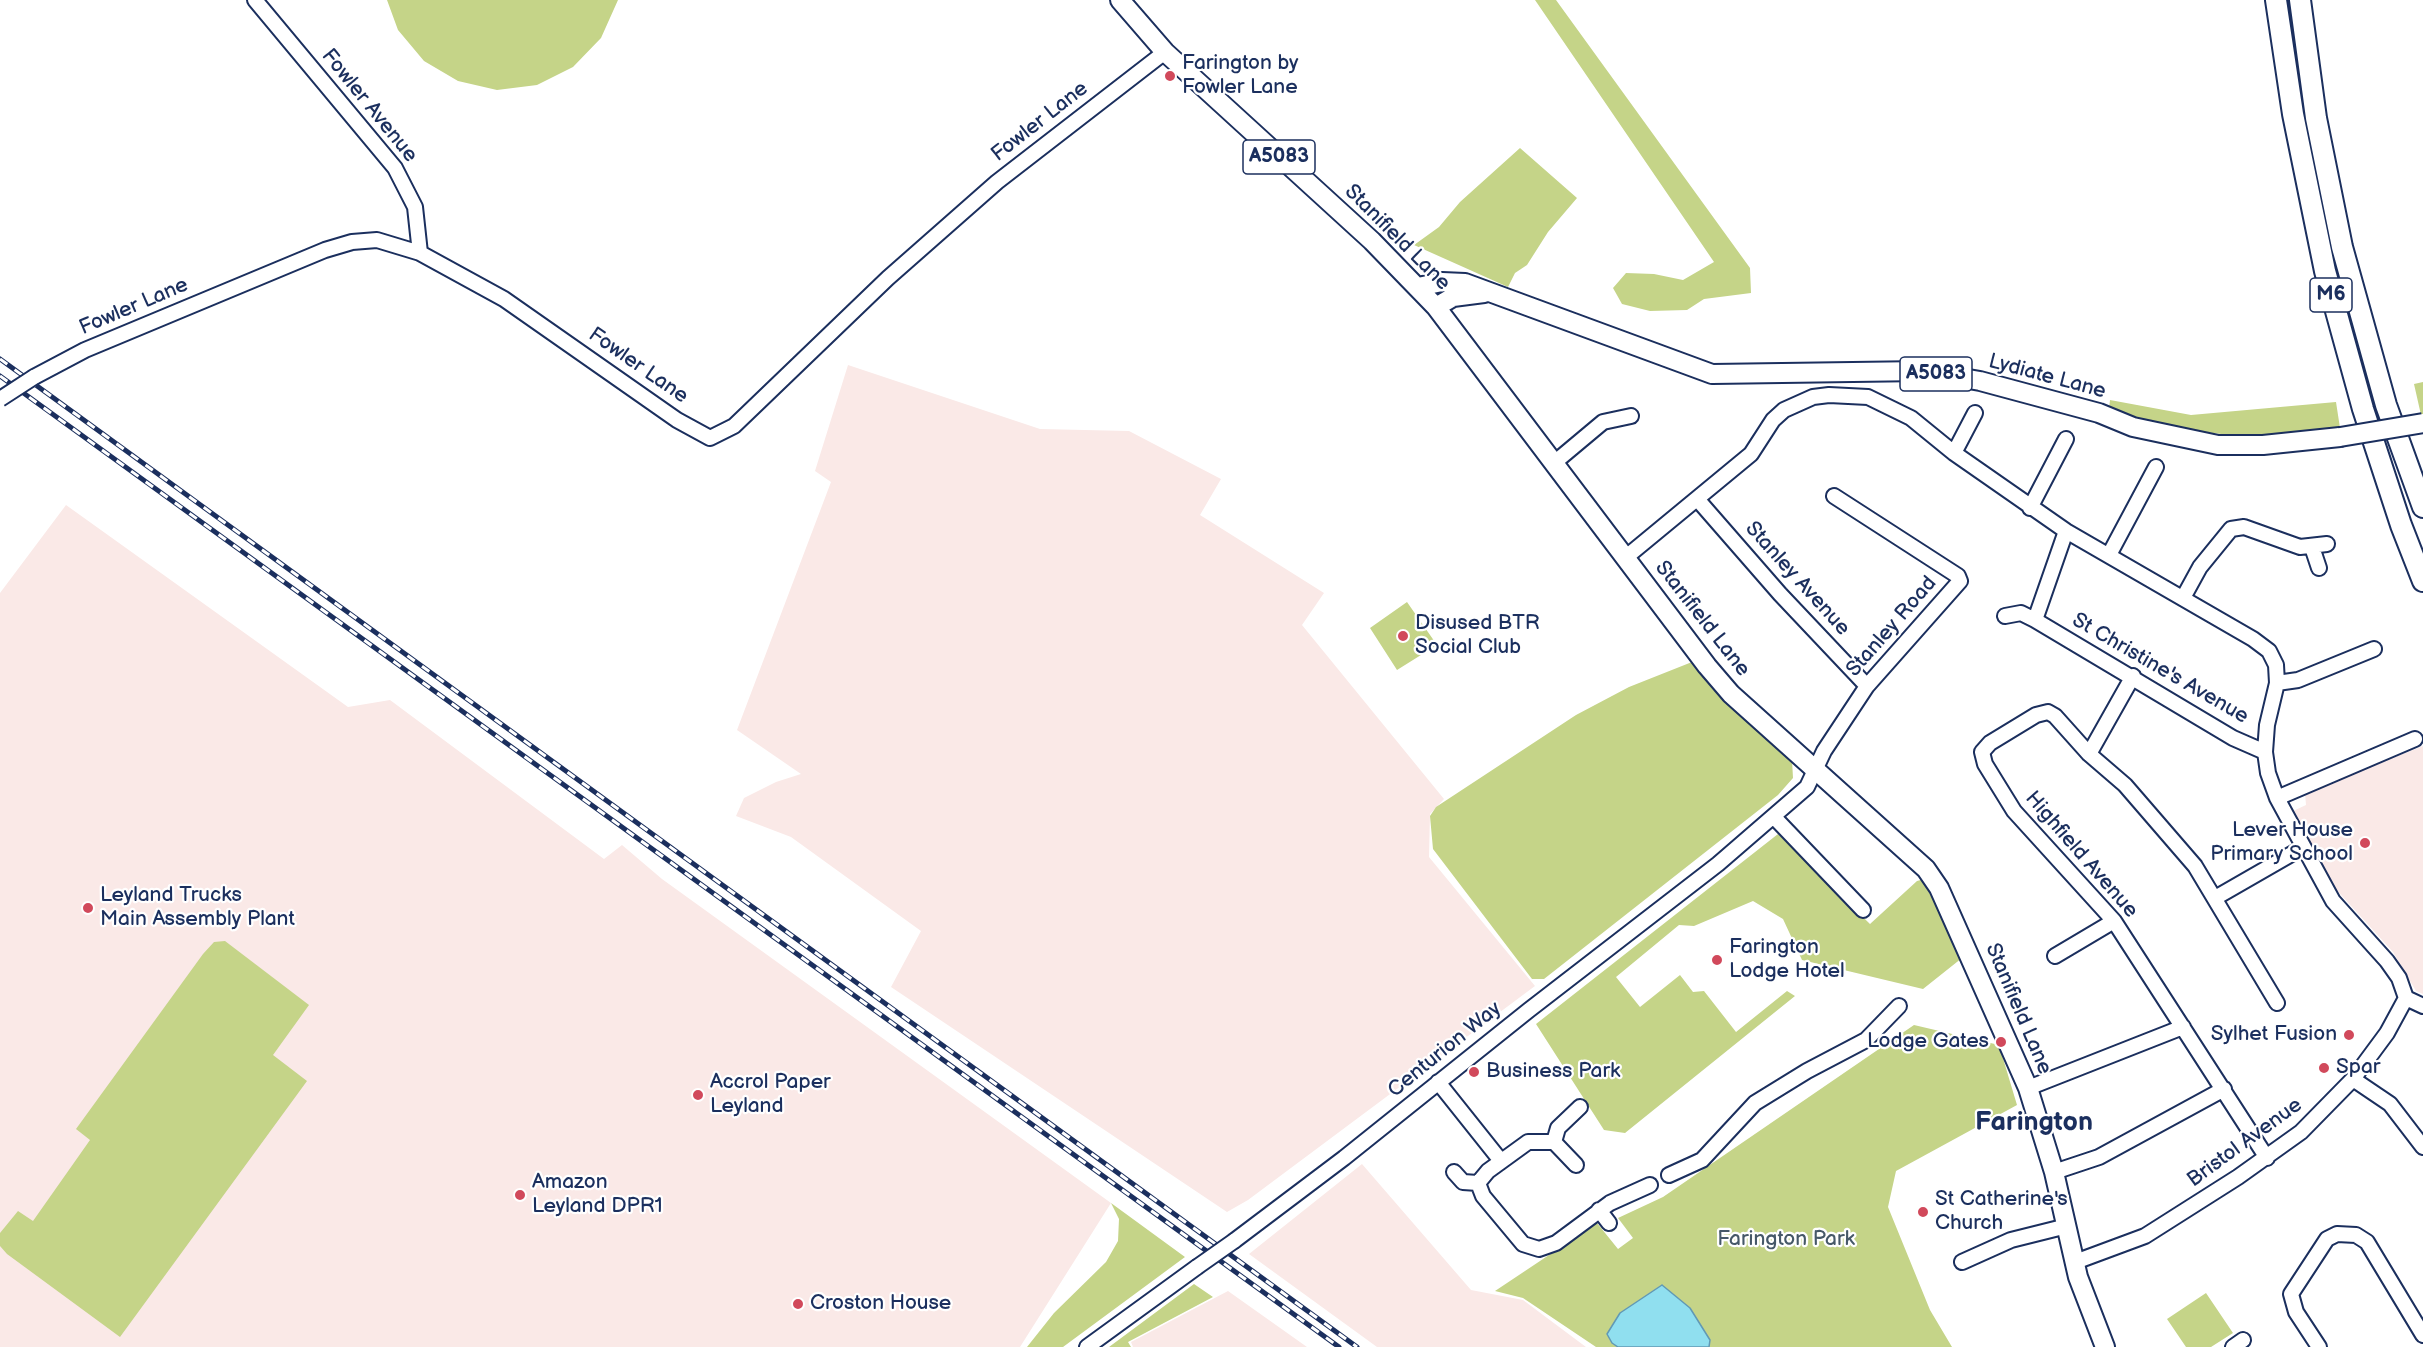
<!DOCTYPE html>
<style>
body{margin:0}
canvas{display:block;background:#fff}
</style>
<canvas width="2423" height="1347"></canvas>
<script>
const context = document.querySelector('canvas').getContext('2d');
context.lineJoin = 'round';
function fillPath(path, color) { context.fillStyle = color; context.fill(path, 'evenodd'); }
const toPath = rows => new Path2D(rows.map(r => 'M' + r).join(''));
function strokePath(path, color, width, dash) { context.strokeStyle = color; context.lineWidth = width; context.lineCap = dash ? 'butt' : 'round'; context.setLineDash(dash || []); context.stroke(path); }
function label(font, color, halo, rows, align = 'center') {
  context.font = font + ' "Balsamiq Sans",sans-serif'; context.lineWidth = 4.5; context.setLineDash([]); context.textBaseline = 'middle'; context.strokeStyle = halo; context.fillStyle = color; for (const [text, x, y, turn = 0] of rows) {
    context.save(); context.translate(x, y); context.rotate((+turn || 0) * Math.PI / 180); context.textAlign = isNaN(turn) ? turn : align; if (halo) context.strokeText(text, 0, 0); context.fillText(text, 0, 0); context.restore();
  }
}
fillPath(toPath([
 [848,365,1040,429,1129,431,1221,479,1200,515,1324,593,1302,625,1444,799,1430,814,1429,857,1535,986,1248,1200,1227,1212,891,987,921,931,791,837,736,816,744,798,776,782,801,774,737,730,831,482,815,471],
 [66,505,348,707,390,700,604,859,622,845,662,879,1111,1203,1020,1347,0,1347,0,593],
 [2423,746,2423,994,2416,991,2393,952,2322,874,2291,812,2306,805,2305,793],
 [1362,1164,1471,1290,1523,1300,1586,1347,1377,1347,1249,1254],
 [1228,1291,1307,1347,1133,1347,1131,1342]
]), '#fae9e7');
fillPath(toPath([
 [387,0,618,0,601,38,573,67,537,85,497,90,458,81,424,61,398,30],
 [1535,0,1556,0,1750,268,1751,293,1704,299,1687,310,1650,311,1622,304,1613,288,1626,273,1654,274,1683,280,1714,262],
 [1520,148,1577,198,1548,232,1527,265,1515,273,1508,287,1414,245,1439,227,1460,202],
 [2423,382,2423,414,2421,415,2414,384],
 [2110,400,2191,415,2336,402,2340,428,2283,436,2230,435,2178,429,2109,409],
 [1407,602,1437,645,1397,670,1370,628],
 [1692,662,1786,751,1792,760,1793,778,1778,795,1544,979,1532,979,1433,849,1430,816,1436,807,1576,715,1629,687],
 [1778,834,1870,924,1917,881,1928,878,1962,958,1923,989,1802,960,1783,919,1753,901,1694,926,1679,925,1616,977,1640,1007,1680,975,1693,992,1704,991,1736,1032,1787,991,1795,996,1625,1133,1604,1130,1536,1024],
 [225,941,309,1005,273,1055,307,1081,120,1337,7,1254,0,1246,0,1233,18,1211,33,1221,90,1140,76,1129,203,954,214,942],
 [1914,1025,1999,1045,2017,1105,1896,1171,1888,1207,1930,1310,1952,1347,1596,1347,1523,1298,1495,1291,1597,1223,1618,1249,1633,1238,1618,1218,1663,1197],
 [1111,1203,1185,1257,1063,1347,1027,1347,1054,1313,1106,1262,1118,1241,1119,1219],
 [1194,1284,1213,1297,1128,1342,1131,1347,1109,1347],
 [2206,1293,2233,1333,2211,1347,2186,1347,2167,1319]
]), '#c5d488');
const water = toPath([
 [1662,1285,1690,1308,1710,1340,1709,1347,1618,1347,1612,1343,1607,1334,1620,1313,1662,1285]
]);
fillPath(water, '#90dfef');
strokePath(water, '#6199b5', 1.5);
const minor = toPath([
 [255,0,395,168,415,207,420,253],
 [34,377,85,350,325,250,352,242,377,240,420,253,504,299,677,420,710,438,734,426,888,278,997,182,1165,52],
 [1954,453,1975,413],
 [1554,463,1603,422,1631,416],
 [1698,500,1780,594,1867,686],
 [2030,508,2066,439],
 [2066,531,2035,620,2233,738,2265,752],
 [2312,547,2319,568],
 [2109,555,2156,467],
 [1625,558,1751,454,1773,420,1784,410,1813,397,1829,395,1868,397,1911,418,1954,453,2066,531,2253,639,2269,651,2276,665,2277,683,2267,725,2265,752,2268,773,2277,798,2333,901,2387,961,2399,978,2406,998,2387,1033,2353,1079,2301,1132,2238,1177,2145,1236,2075,1262],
 [2183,598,2200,567,2231,529,2244,527,2300,547,2327,544],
 [2005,616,2021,613,2035,620],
 [2277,683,2298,680,2374,649],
 [2089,754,2133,676],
 [2277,798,2415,739],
 [1774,817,1863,910],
 [2215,898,2302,848],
 [2055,956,2114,921],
 [2406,998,2423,1006],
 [2353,1079,2390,1104,2423,1147],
 [1438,1082,1501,1161],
 [2028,1088,2183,1027],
 [1554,1142,1558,1128,1580,1107],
 [2267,1158,2114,921,2014,811,1985,764,1982,752,1990,743,2036,715,2048,712,2055,716,2089,754,2125,785,2195,866,2277,1003],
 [1576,1165,1554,1142,1528,1142,1488,1171,1478,1183,1483,1196,1523,1244,1539,1249,1556,1243,1610,1203,1650,1185],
 [1454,1172,1463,1182,1478,1183],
 [2054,1172,2099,1157,2224,1089],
 [1669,1175,1702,1160,1755,1103,1807,1071,1866,1040,1899,1006],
 [1599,1210,1609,1223],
 [1234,1241,1344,1158,1529,1010,1718,864,1807,787,1824,751,1867,686,1960,581,1958,576,1834,496],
 [1962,1262,2011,1240,2067,1226],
 [1087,1347,1197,1267],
 [2233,1347,2243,1340],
 [2319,1347,2296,1312,2291,1294,2327,1239,2337,1234,2356,1235,2367,1242,2423,1335]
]);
const major = toPath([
 [1120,0,1165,52,1372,241,1436,307,1707,666,1731,694,1926,869,1939,888,2028,1088,2054,1172,2078,1277,2105,1347],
 [1418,287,1442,282,1465,283,1712,374,1923,371,1980,381,2099,413,2133,427,2218,445,2263,445,2340,437],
 [1436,307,1453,297,1484,293]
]);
const highway = toPath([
 [2276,0,2293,114,2325,271,2363,409,2401,525,2423,581],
 [2300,0,2316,118,2342,247,2386,405,2423,507]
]);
strokePath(minor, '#1b2f5e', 18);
strokePath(major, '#1b2f5e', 22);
strokePath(highway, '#1b2f5e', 24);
strokePath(minor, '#fff', 14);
strokePath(major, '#fff', 18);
strokePath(highway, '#fff', 20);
const rail = toPath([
 [0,359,1357,1347],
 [0,376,1339,1347]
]);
strokePath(rail, '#1b2f5e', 5);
strokePath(rail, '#fff', 3, [9]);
const minorBridge = toPath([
 [0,399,34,377],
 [1197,1267,1234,1241]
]);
const majorBridge = toPath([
 [2340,437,2423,423]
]);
strokePath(minorBridge, '#1b2f5e', 18, []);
strokePath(majorBridge, '#1b2f5e', 22, []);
strokePath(minorBridge, '#fff', 14);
strokePath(majorBridge, '#fff', 18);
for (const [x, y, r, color] of [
 [1170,76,6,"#d1495b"],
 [1403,636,6,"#d1495b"],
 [2365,843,6,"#d1495b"],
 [88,908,6,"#d1495b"],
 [1717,960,6,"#d1495b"],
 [2349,1035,6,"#d1495b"],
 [2001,1042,6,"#d1495b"],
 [2324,1068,6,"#d1495b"],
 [1474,1072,6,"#d1495b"],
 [698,1095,6,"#d1495b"],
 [520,1195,6,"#d1495b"],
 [1923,1212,6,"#d1495b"],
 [798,1304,6,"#d1495b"]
]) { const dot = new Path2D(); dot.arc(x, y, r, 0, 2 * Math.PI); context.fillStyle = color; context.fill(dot); strokePath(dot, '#fff', 2); }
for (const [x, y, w] of [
 [1279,157,72],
 [2331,295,42],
 [1936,374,72]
]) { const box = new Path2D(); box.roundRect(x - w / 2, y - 17, w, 34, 4.5); context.fillStyle = '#fff'; context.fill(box); strokePath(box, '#1b2f5e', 1.5); }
label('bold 20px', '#1b2f5e', null, [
 ["A5083",1279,157],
 ["M6",2331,295],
 ["A5083",1936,374]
]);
label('21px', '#1b2f5e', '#fff', [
 ["Farington by",1182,64],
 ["Fowler Lane",1182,88],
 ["Disused BTR",1415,624],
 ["Social Club",1415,648],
 ["Lever House",2353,831,"right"],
 ["Primary School",2353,855,"right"],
 ["Leyland Trucks",100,896],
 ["Main Assembly Plant",100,920],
 ["Farington",1729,948],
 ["Lodge Hotel",1729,972],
 ["Sylhet Fusion",2337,1035,"right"],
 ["Lodge Gates",1989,1042,"right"],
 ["Spar",2336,1068],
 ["Business Park",1486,1072],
 ["Accrol Paper",710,1083],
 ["Leyland",710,1107],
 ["Amazon",532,1183],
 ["Leyland DPR1",532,1207],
 ["St Catherine's",1935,1200],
 ["Church",1935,1224],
 ["Croston House",810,1304]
], 'left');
label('21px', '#1b2f5e', '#fff', [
 ["Fowler Avenue",369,106,51],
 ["Fowler Lane",1040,122,-38],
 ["Stanifield Lane",1397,238,45],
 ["Fowler Lane",134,307,-23],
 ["Fowler Lane",638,366,35],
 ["Lydiate Lane",2047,377,15],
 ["Stanley Avenue",1797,579,48],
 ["Stanifield Lane",1702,619,52],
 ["Stanley Road",1892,627,-49],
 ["St Christine's Avenue",2160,669,30],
 ["Highfield Avenue",2081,855,49],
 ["Stanifield Lane",2018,1009,67],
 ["Centurion Way",1445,1050,-39],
 ["Bristol Avenue",2245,1143,-36]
]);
label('21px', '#465868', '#fff', [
 ["Farington Park",1786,1240]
]);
label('bold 27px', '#1b2f5e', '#fff', [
 ["Farington",2034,1123]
]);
</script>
